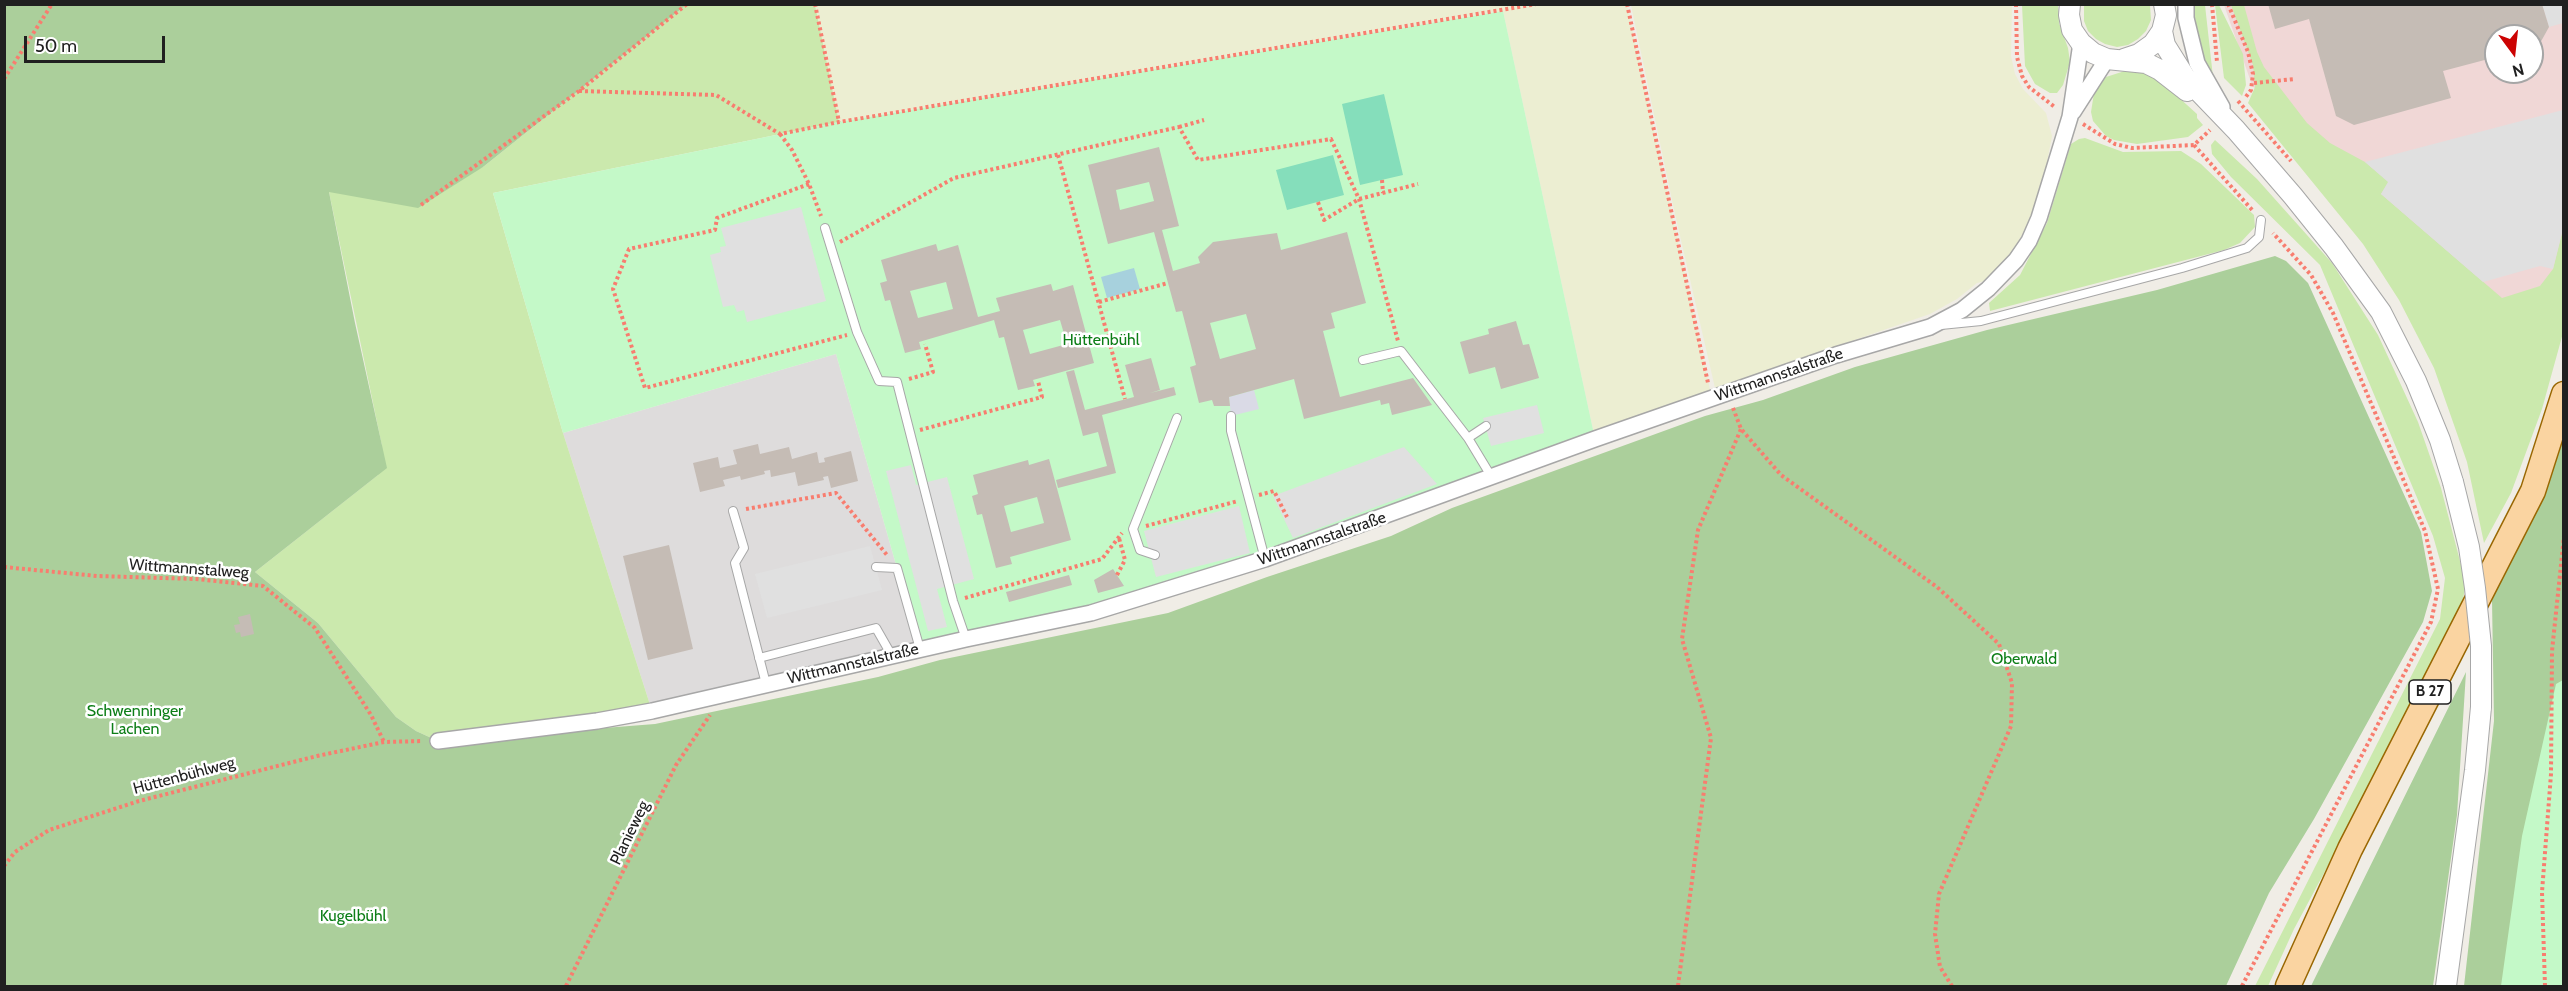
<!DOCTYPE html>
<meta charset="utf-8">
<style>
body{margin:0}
#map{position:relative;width:2568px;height:991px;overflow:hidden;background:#f0ede6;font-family:Cabin,sans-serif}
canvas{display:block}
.frame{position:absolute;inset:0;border:6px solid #202020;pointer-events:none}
.north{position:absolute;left:2484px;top:24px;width:60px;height:60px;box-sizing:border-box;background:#fff;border:2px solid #a6a6a6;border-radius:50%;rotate:165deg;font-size:16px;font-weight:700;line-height:24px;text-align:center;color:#202020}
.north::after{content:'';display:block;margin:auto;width:21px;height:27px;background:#cc0303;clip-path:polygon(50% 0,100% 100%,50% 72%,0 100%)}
.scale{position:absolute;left:24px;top:36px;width:141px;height:27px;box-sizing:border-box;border:3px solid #202020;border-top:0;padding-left:8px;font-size:18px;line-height:21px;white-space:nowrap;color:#202020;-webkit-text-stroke:4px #fff;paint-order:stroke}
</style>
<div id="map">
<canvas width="2568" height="991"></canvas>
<div class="frame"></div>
<div class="north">N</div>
<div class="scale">50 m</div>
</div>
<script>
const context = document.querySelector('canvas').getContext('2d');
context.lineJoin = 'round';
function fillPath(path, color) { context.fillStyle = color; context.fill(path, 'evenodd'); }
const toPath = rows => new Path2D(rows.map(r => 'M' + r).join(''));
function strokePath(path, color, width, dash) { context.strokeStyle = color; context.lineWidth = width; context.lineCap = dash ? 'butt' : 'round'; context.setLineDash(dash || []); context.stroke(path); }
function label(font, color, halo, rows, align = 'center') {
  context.font = font + ' Cabin,sans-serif'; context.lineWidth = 5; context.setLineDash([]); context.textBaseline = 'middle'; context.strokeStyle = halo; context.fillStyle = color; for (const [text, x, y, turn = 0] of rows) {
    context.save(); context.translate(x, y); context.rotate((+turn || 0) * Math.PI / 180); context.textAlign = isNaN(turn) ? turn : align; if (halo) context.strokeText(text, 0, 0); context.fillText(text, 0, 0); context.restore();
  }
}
fillPath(toPath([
 [836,354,920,649,652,711,563,433]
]), '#dedcdc');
fillPath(toPath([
 [2224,5,2563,5,2563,295,2446,329,2252,85],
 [2496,36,2532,36,2532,72,2496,72]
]), '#f0d7d6');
fillPath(toPath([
 [815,5,1627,5,1712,399,1595,439,1503,11,839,122],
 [1631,5,2012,5,2011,56,2015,74,2023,89,2046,113,2052,136,2045,173,2030,220,2011,255,1985,281,1977,283,1957,299,1930,314,1715,388,1675,214]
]), '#eceed2');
fillPath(toPath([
 [686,5,815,5,839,122,493,193,563,433,652,711,438,741,416,731,396,717,318,623,255,572,378,475,382,446,329,192,483,167],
 [2022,5,2058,5,2059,23,2068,48,2070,62,2063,85,2057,93,2050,93,2035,84,2025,66],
 [2084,5,2150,5,2151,20,2146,31,2138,39,2128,45,2117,47,2105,44,2096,39,2088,31,2084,21],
 [2193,5,2205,5,2213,77,2200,49],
 [2215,5,2219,5,2243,54,2246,85,2242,96,2224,78],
 [2231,5,2244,5,2257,52,2264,67,2307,123,2330,143,2365,162,2389,182,2381,194,2502,298,2540,286,2553,269,2563,229,2563,333,2542,409,2511,493,2484,543,2467,462,2434,368,2399,300,2363,244,2248,103,2255,87,2253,65],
 [2131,69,2155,76,2197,114,2197,118,2203,125,2188,137,2137,144,2114,140,2106,136,2093,121,2091,112,2094,93,2106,77],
 [2085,138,2123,152,2181,151,2201,164,2254,215,2255,227,2240,243,2224,250,1990,311,1989,303,2020,275,2047,223,2071,144,2079,139],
 [2215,140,2257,179,2332,263,2378,335,2418,422,2441,488,2466,584,2458,623,2294,929,2268,986,2255,986,2440,619,2445,578,2433,536,2320,265,2231,177,2212,154,2211,145]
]), '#cbe9ad');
fillPath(toPath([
 [5,5,686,5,483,167,418,208,329,192,355,323,387,468,255,572,318,623,396,717,416,731,438,741,655,724,878,677,940,660,1168,613,1267,577,1391,536,1452,508,1705,416,1763,400,1855,367,1987,330,2157,290,2275,256,2286,261,2308,283,2421,532,2432,591,2423,622,2314,819,2269,893,2226,986,5,986],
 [2563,424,2563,986,2464,986,2494,721,2492,600,2520,540],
 [2466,672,2457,815,2433,986,2311,986]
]), '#abcf9b');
fillPath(toPath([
 [1503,11,1595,439,1164,591,920,649,836,354,563,433,493,193,839,122],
 [2563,680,2563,986,2501,986,2522,836,2556,684]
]), '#c4f9c8');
fillPath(toPath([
 [1384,94,1403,175,1360,185,1342,104],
 [1333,155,1344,195,1287,210,1276,170]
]), '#85debb');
fillPath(toPath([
 [2542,5,2563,5,2563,23,2549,27],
 [2563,110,2563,229,2553,269,2540,266,2483,282,2381,194,2388,182,2365,162],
 [801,207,826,301,747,322,744,310,737,312,734,305,723,307,710,255,721,252,720,247,726,246,721,228],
 [1537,405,1544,433,1491,446,1483,418],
 [1404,447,1437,484,1293,538,1273,496],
 [911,465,916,485,947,477,974,579,937,589,947,627,928,631,886,471],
 [1239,506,1250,553,1156,577,1144,531],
 [870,546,882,590,767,618,755,574]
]), '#e0e0e0');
fillPath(toPath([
 [1254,390,1259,409,1231,416,1229,397]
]), '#dadae6');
fillPath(toPath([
 [1134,268,1140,289,1107,298,1101,277]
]), '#a7d1dd');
fillPath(toPath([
 [2268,4,2542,4,2549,27,2539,45,2532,47,2532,36,2496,36,2496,57,2443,71,2451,98,2354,125,2336,116,2309,19,2275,29],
 [1159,147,1179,226,1162,230,1173,271,1200,263,1198,257,1213,242,1277,233,1281,250,1347,232,1366,303,1331,313,1335,328,1323,331,1340,397,1413,378,1432,405,1392,415,1389,403,1381,405,1380,400,1304,419,1294,379,1229,397,1230,406,1214,406,1212,400,1199,403,1190,367,1196,365,1182,311,1176,312,1154,232,1108,244,1088,165],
 [1149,182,1154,201,1120,210,1116,190],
 [1246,314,1256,349,1220,359,1210,323],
 [936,244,938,251,958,245,978,317,1000,311,996,298,1051,284,1053,291,1073,285,1094,363,1033,380,1035,386,1018,390,1004,337,999,338,994,320,919,342,921,349,905,353,890,300,885,301,880,283,887,281,881,260],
 [946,282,953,309,918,318,910,291],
 [1060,320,1067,344,1030,354,1023,330],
 [1516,321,1523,345,1529,344,1539,378,1501,389,1495,367,1469,374,1460,342,1489,334,1488,329],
 [1151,358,1160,390,1150,393,1174,387,1176,395,1102,415,1116,473,1058,488,1056,480,1107,466,1098,432,1083,436,1066,372,1074,370,1085,410,1134,397,1125,365],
 [758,444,760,454,789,447,792,459,817,452,819,463,825,462,824,458,851,451,858,481,831,488,828,476,823,477,824,480,798,486,795,472,771,477,770,470,764,471,765,474,741,480,740,476,723,480,725,486,700,492,693,463,718,457,720,468,737,464,733,450],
 [1049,459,1071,540,1010,557,1012,564,996,568,982,514,977,515,972,496,978,494,973,475,1028,460,1029,465],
 [1037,497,1044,523,1011,532,1004,506],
 [669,545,693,649,648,660,623,556],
 [1113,569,1124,586,1098,593,1094,580],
 [1069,575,1072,585,1009,602,1006,592],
 [250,614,254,634,241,637,240,632,236,633,234,625,240,624,238,617]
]), '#c5bcb5');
const service = toPath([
 [825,228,857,332,879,381,897,382,953,601,966,639],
 [1941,325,1981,321,2182,268,2247,248,2259,237,2261,220],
 [1363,360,1401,351,1468,438,1491,476],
 [1231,416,1231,431,1265,559],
 [1468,438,1486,426],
 [733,511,744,548,735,563,766,684],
 [1155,555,1140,550,1133,529,1177,418],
 [876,567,897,568,920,649],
 [759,658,876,628,892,656]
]);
const minor = toPath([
 [2186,4,2186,18,2197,63,2222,107],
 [2073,112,2107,59],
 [438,741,597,721,652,711,966,639,1091,613,1265,559,1595,439,1836,355,1930,327,1962,310,1988,289,2016,260,2029,241,2039,218,2070,117,2081,43]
]);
const tertiary = toPath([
 [2070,4,2069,15,2072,30,2081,43,2093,53,2107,59,2146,63,2160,70,2187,91],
 [2162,31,2165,45,2185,77,2236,130,2293,196,2334,247,2381,312,2416,381,2440,440,2453,482],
 [2124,59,2139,54,2153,44,2162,31,2166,15,2164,4],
 [2446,986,2475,770,2481,707]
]);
const primary = toPath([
 [2288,986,2350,849,2533,491,2564,394]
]);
strokePath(service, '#a7a7a7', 10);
strokePath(minor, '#a7a7a7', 18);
strokePath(tertiary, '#a7a7a7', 22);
strokePath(primary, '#996702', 27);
strokePath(toPath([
 [815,4,839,122],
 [1627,4,1708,383],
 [2016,4,2017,57,2022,76,2029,87,2056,108],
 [2212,4,2217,62],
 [2228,4,2248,52,2253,74,2251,90,2245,98],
 [4,79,52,4],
 [2254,83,2295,79],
 [579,91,716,95,780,134,839,122,1536,4],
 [2238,101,2291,161],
 [2083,124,2115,144,2132,148,2194,145,2210,130],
 [1179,127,1204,120],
 [780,134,792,150,809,184,821,216],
 [2194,145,2254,212],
 [1058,155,1125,399],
 [1382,180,1383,193],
 [809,184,717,218,715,230,629,249,613,289,645,388,847,335],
 [1318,202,1324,220,1359,199,1418,184],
 [421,205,579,91,687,4],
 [840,242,954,178,1179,127,1198,160,1331,139,1359,199,1398,341],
 [1099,302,1168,283],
 [909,379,933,372,925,344],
 [1733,408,1741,429,1781,475,1937,587,1999,644,2012,683,2011,726,1939,894,1935,934,1940,967,1952,986],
 [920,430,1042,397,1038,381],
 [1259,495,1274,491,1287,517],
 [746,509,836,493,887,555],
 [1146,526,1238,501],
 [4,567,97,576,196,579,263,586,315,628,371,715,384,742],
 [1117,575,1125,560,1119,538],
 [965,598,1102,559,1122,533],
 [4,866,15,852,49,830,139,801,317,756,384,742,423,741],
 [566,986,676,765,710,715],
 [1678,986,1711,738,1682,639,1698,530,1741,429],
 [2242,986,2431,622,2438,589,2425,531,2333,313,2311,275,2273,233],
 [2545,986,2542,892,2551,774,2552,651,2564,536]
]), '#f87d6f', 4, [3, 3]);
strokePath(service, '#fff', 8);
strokePath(minor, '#fff', 15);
strokePath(tertiary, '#fff', 20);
strokePath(primary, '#fad4a1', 24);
const tertiaryBridge = toPath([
 [2453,482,2469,547,2475,588,2481,646,2481,707]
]);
strokePath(tertiaryBridge, '#a7a7a7', 22, []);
strokePath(tertiaryBridge, '#fff', 20);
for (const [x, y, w] of [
 [2430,692,42]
]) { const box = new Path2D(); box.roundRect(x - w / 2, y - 12, w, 24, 4.5); context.fillStyle = '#fff'; context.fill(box); strokePath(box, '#202020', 1.5); }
label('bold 15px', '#202020', null, [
 ["B 27",2430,692]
]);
label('16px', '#0d7e17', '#fff', [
 ["Hüttenbühl",1101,340],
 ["Oberwald",2024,659],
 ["Schwenninger",135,711],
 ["Lachen",135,729],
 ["Kugelbühl",353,916]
]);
label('16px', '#202020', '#fff', [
 ["Wittmannstalstraße",1779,375,-19],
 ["Wittmannstalstraße",1322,539,-19],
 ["Wittmannstalweg",189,569,4],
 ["Wittmannstalstraße",853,664,-13],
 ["Hüttenbühlweg",184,776,-15],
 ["Planieweg",630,833,-64]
]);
</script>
